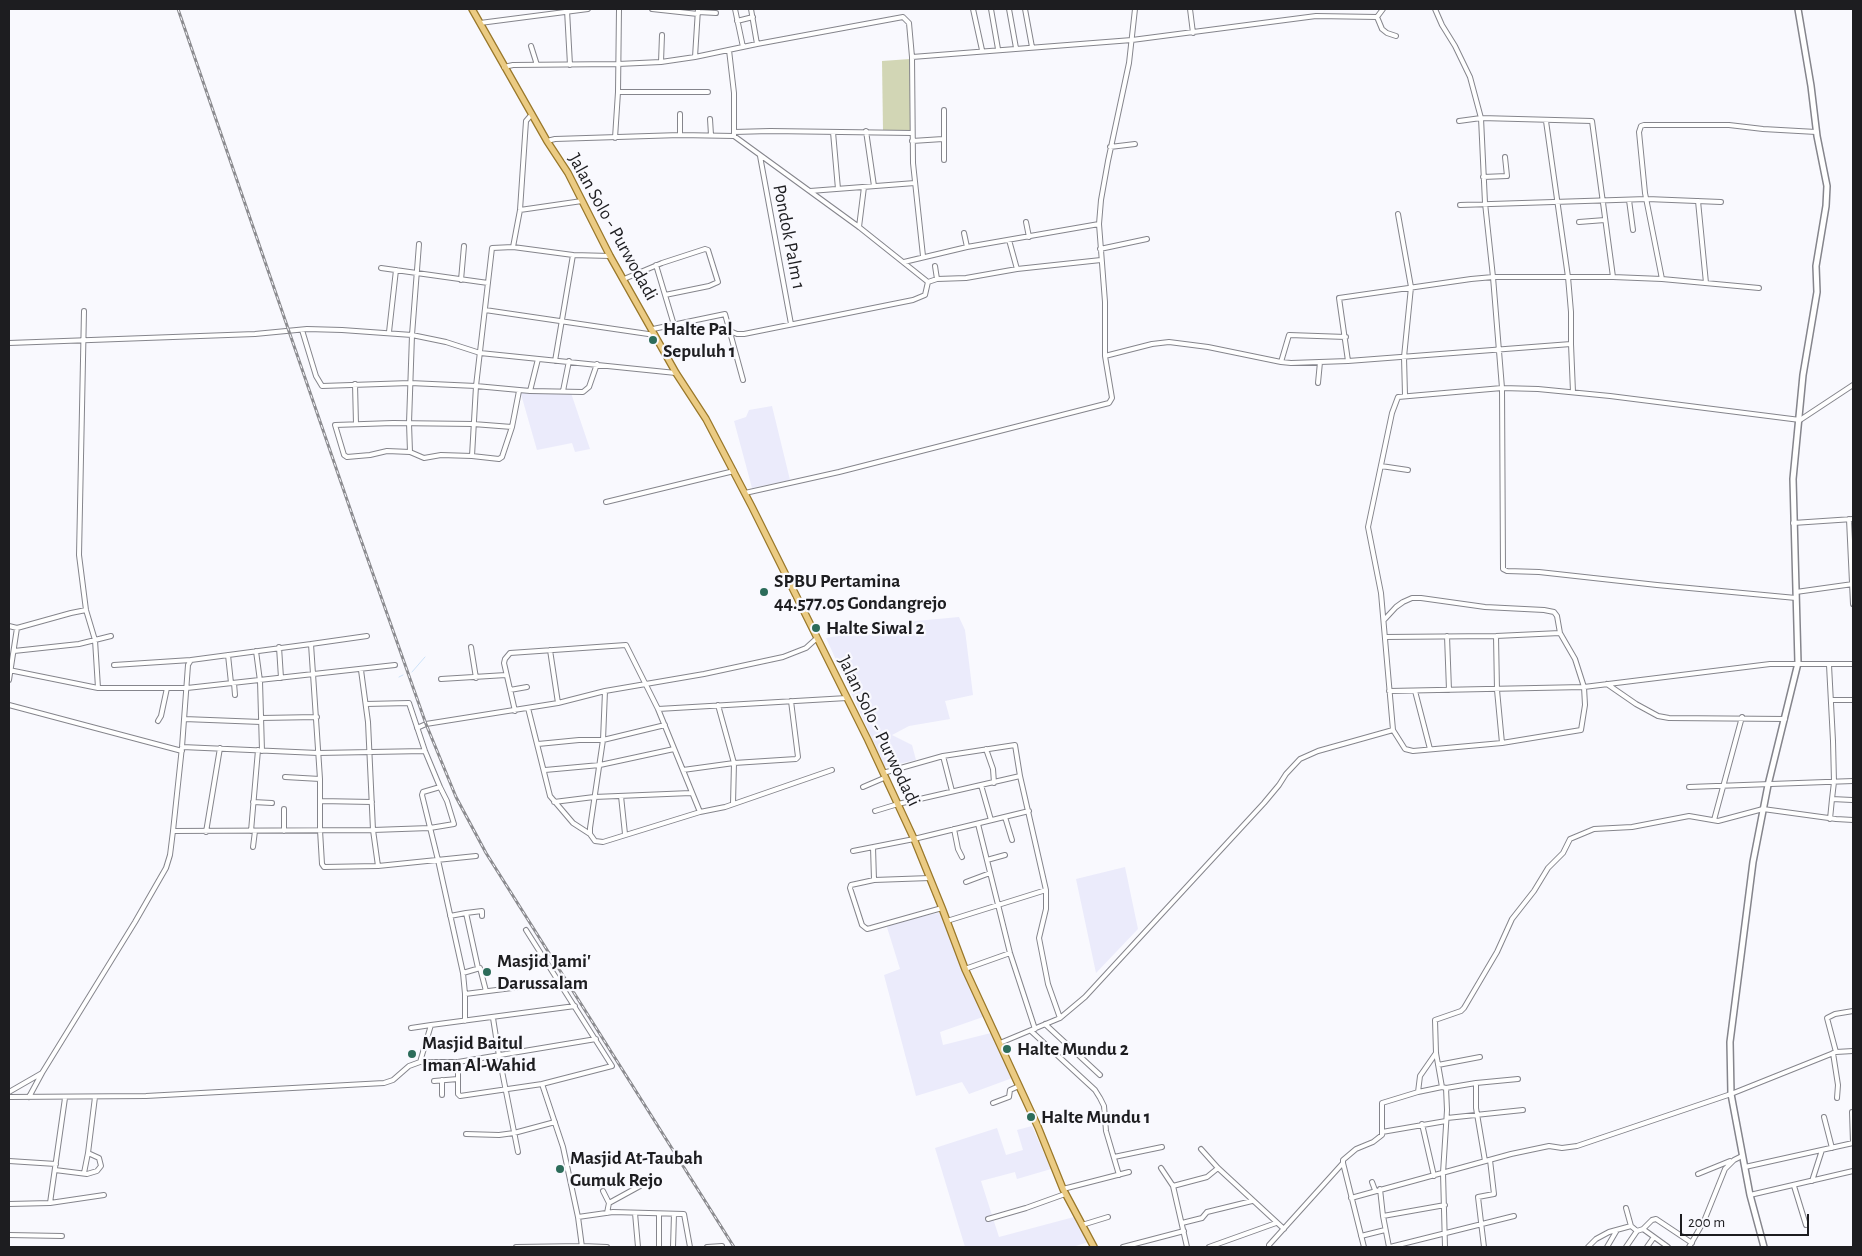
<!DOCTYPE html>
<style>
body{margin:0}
#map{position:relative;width:1862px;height:1256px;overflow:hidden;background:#f9f9fe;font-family:"Alegreya Sans",sans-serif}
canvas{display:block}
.frame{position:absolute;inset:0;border:10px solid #1d1d20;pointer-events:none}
.scale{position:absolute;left:1680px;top:1214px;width:129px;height:22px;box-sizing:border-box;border:2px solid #1d1d20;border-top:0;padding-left:6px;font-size:15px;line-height:18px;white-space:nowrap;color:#1d1d20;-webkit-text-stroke:4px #f9f9fe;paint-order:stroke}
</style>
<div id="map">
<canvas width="1862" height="1256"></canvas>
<div class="frame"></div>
<div class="scale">200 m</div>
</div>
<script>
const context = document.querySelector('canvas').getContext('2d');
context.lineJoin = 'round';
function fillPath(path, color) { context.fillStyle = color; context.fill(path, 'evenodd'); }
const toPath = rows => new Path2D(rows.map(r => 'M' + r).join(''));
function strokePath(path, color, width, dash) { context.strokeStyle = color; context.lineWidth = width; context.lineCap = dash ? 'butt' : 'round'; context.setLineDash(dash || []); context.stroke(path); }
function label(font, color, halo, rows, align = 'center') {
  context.font = font + ' "Alegreya Sans",sans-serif'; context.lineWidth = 4.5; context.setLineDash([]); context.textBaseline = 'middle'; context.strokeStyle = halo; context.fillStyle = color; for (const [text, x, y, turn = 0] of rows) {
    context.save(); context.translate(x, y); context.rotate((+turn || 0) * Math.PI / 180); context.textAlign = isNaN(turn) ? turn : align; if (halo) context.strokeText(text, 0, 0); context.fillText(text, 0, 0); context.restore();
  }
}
fillPath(toPath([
 [519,387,570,390,590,449,575,452,572,443,537,450],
 [772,406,790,480,752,488,734,421,746,417,749,410],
 [959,617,965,630,973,695,945,701,950,719,909,726,892,735,912,745,916,760,885,767,826,638,855,633,875,635,916,621],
 [1125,867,1138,929,1096,973,1076,879],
 [943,912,983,1017,940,1032,943,1045,995,1032,1015,1077,969,1094,962,1082,916,1096,884,975,900,969,886,924],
 [1032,1126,1051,1169,1017,1179,1015,1172,981,1181,999,1237,1074,1217,1089,1242,1072,1247,965,1247,935,1148,997,1128,1006,1155,1023,1150,1017,1130]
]), '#ebebfb');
fillPath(toPath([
 [910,59,910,131,883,131,882,61]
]), '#d2d6b5');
strokePath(toPath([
 [412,672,425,657],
 [399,677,403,675]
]), '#cde2f8', 1);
const street = toPath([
 [652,9,698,14],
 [735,9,743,47],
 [973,9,982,50],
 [991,9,998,49],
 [1009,9,1016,48],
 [1025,9,1032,47],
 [1135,9,1129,63,1108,161,1101,200,1099,224,1105,302,1105,356,1152,344,1169,342,1208,347,1281,362,1291,363,1348,361,1571,344,1573,392],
 [1190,9,1193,33],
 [1435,9,1442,25,1455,46,1470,77,1481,118,1485,203,1493,277,1502,388,1503,569,1507,571,1539,572,1657,585,1796,598],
 [567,10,570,65],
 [698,12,716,13],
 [1377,17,1383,9],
 [737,21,753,17],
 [480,23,588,9],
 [757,44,903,17,909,23,912,57],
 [531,46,537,65],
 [729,50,734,93,734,132],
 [695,57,698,9],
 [661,62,662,35],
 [504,67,513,65,618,64,661,62,695,57,757,44,751,9],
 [618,92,708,92],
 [710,119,711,135],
 [1459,121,1481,118,1592,121,1613,277],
 [1546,121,1568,277,1571,312,1571,344],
 [866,131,874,186],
 [833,132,838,189],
 [912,133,770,131,734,132,734,136,859,227,928,282],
 [680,135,680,114],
 [615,138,618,92,619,9],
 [547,141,555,139,680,135,734,136],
 [912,141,943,139],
 [1110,147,1135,144],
 [760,156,791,324],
 [944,160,944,110],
 [1483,177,1507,176,1505,157],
 [810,191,915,183],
 [1629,200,1633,230],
 [1698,201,1706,283],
 [1460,205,1647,199,1721,202],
 [520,210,582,201],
 [1398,214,1411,287,1404,357,1405,395],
 [1026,222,1029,237],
 [1579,222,1605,220],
 [859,227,864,187],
 [964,233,967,247],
 [1009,240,1017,269],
 [513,247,520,210,526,121,532,114],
 [1100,249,1147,239],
 [923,256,913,163,912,57,1132,40,1316,16,1377,17,1382,29,1387,33,1396,36],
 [904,262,967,247,1099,224],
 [656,265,665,295],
 [935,266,937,279],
 [381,268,488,283],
 [624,279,662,263,705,249,708,250,718,282,709,286,665,295,674,325],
 [1662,279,1645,193,1639,132,1641,126,1644,125,1729,125,1763,129,1816,132],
 [461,280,464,246],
 [928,282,937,279,966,278,1017,269,1101,260],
 [485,310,655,335],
 [84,311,79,555,86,610,95,640,98,688],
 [653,329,725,314,743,380],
 [302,330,316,376,322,386,410,383,476,386,530,391,583,392,589,387,597,364],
 [730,331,737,334,744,334,913,300,925,295,928,282],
 [389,332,396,270],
 [9,343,255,334,307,329,342,330,412,335,446,342,480,353,676,373],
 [555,361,573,255],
 [1348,361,1339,298,1471,279,1493,277,1613,277,1662,279,1759,288],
 [1281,362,1289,335,1346,337],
 [1318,383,1320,362],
 [355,384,356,424],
 [530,391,538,359],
 [563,391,569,361],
 [512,427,473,424,393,423,335,425,344,455,347,457,370,455,387,451,410,452,424,458,441,455,472,456,499,459,502,457,512,427,519,391],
 [410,452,409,423,412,335,419,244],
 [472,456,476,386,492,248,513,247,573,255,610,256],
 [1381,466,1408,470],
 [745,493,839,472,1109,403,1112,398,1105,356],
 [606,502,734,471],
 [1849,519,1853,604],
 [1793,523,1853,519],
 [1796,592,1853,584],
 [1384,620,1396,607,1403,602,1412,598,1421,598,1485,607,1544,610,1554,612,1557,616,1560,633,1575,659,1584,687,1585,705,1581,730,1502,743,1413,751,1405,749,1393,730,1381,593,1368,527,1392,413,1398,397,1502,388,1538,389,1610,396,1800,420,1853,385],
 [9,626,17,628,71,613,86,610],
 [1447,636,1449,690],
 [1496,636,1497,690,1502,743],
 [1385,637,1496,636,1560,633],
 [311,644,367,636],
 [279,647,281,678],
 [471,647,476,678],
 [550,650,558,703],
 [14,651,79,644,111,636],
 [256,651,260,681,262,751],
 [228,655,231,683],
 [114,665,191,660],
 [1829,665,1833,741,1834,782,1832,799,1852,800],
 [9,670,98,688,187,688,395,665],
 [361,670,368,722,373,830,378,866],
 [441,679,506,675],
 [9,680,17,628],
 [234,683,235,695],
 [1607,684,1636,704,1658,716,1669,718,1785,719],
 [510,690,527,687],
 [605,691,603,740,590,828,590,834,595,841,603,842,700,812,725,807,832,770],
 [1389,691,1584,687,1770,664,1853,664],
 [1415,691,1430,749],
 [1831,700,1853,700],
 [366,704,409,703,425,751,440,787,423,792,422,795,438,860,463,973,465,994,559,982],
 [9,705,182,751],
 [718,705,734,763,733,804],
 [528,708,550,796,573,823,590,834],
 [658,709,847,698],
 [515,711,504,663,505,659,510,653,626,645,658,709,700,812],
 [261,718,317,717],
 [184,719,261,722],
 [158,721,161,716,167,688],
 [417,728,426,724,558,703,605,691,704,674,783,657,806,648,817,638],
 [538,744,579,740,603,740,665,725],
 [182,747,318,753,425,751],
 [986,749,993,769,994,783],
 [943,756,952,791],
 [545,770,600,765,674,749],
 [683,770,734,763,796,759,798,757,791,701],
 [883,773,943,756,1015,745,1020,776,1046,890,1046,909,1039,938,1048,984,1060,1018],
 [285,777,320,779],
 [981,785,991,820],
 [863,787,884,778],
 [1689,787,1853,781],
 [621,796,625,834],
 [320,801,372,802],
 [253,802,272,803],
 [554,802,594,797,691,793],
 [875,811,898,804,1020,776],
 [1005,817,1012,840],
 [1830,819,1832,799],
 [1714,820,1742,717],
 [978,824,1010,953,1035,1029],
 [954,829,958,849,962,857],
 [173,831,373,830,430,828,454,824,447,801,440,787],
 [251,831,258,750],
 [284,831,284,809],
 [206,832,220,748],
 [253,847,255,831],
 [873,847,874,880],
 [853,851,914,839,1029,811],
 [987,860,1005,855],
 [930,878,874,880,851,885,850,888,862,925,867,929,871,928,942,908],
 [966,882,990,873],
 [466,913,482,911,482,916],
 [450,916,466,913,478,968],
 [947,921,1046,890],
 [965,969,1010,953],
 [463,973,480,968,486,991],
 [493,1018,499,1056,518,1152],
 [465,1021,465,994],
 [1045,1024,1100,1075],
 [411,1028,431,1025],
 [1031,1031,1095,1090,1100,1098,1104,1106,1106,1131,1119,1175],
 [1000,1043,1060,1018,1085,997,1264,803,1279,785,1286,774,1300,759,1318,751,1393,730],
 [1836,1052,1827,1018,1835,1014,1853,1011],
 [1833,1053,1838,1085,1837,1098],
 [420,1062,458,1062,596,1039],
 [458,1062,458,1094,460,1096,542,1084,612,1066,526,930],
 [1438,1065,1480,1057],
 [1518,1079,1476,1083,1446,1088,1442,1087,1436,1053,1435,1020,1461,1011,1464,1008,1497,952,1512,919,1534,891,1548,868,1563,853,1570,839,1594,829,1632,827,1689,816,1718,821,1763,809,1836,819,1853,820],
 [442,1080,442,1095],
 [434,1081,458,1079],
 [1476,1083,1476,1108,1485,1161],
 [542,1084,563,1147,578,1217,582,1247],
 [9,1092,42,1073],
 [1418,1092,1420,1076,1436,1053],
 [9,1097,146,1096,384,1083,393,1080,409,1066,420,1062,431,1025,575,1006],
 [29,1097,42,1073,135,922,166,868,170,855,173,831,182,747,188,665,191,660,311,644,320,779,320,830,322,864,324,867,378,866,476,856],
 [993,1103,1009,1097,1010,1090,1019,1086],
 [1852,1112,1853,1143],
 [1824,1117,1832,1148],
 [1447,1118,1523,1110],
 [1422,1124,1434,1176],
 [1382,1132,1446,1121],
 [466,1134,499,1135,514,1133,555,1122],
 [1201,1149,1218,1168,1284,1229],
 [1114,1157,1162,1147],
 [9,1161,56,1164],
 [1745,1167,1853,1143],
 [1161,1168,1173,1186,1187,1247],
 [55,1170,87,1174,97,1171,101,1166,99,1158,88,1153,95,1097],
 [84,1173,88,1153],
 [1698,1174,1730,1161],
 [1812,1181,1822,1150],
 [1372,1182,1375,1190],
 [1173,1186,1207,1177,1218,1168],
 [1794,1186,1806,1225],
 [1063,1189,1129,1172],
 [1380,1189,1383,1216,1445,1205],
 [603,1191,609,1203],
 [1750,1195,1853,1171],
 [1351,1198,1511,1154,1549,1146,1562,1148,1577,1146,1731,1094,1836,1052,1853,1051],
 [50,1203,65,1098],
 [9,1204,50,1203,104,1195],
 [1626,1208,1631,1226],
 [607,1213,609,1203,640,1186],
 [635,1213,638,1247],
 [1383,1216,1389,1247],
 [578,1217,613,1212,684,1214,690,1247],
 [988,1219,1026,1208,1065,1194],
 [1182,1223,1202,1218,1207,1212,1252,1201],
 [1082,1225,1108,1217],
 [1643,1229,1652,1220,1656,1219,1692,1243],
 [9,1235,62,1236],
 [1361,1236,1385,1230],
 [516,1247,582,1246,607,1247],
 [659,1247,659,1214],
 [673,1247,674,1214],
 [707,1247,722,1246],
 [1123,1247,1184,1231],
 [1209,1247,1276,1223],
 [1269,1247,1269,1245,1343,1163],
 [1364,1247,1343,1163,1343,1160,1356,1149,1373,1142,1382,1135,1382,1103,1418,1092,1442,1087],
 [1390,1247,1514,1216],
 [1445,1247,1443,1173,1447,1110,1446,1088],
 [1484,1247,1478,1197,1494,1194,1490,1160],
 [1588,1247,1596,1239,1609,1232,1631,1226,1637,1231,1643,1229,1668,1247],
 [1607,1247,1617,1230],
 [1626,1247,1637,1231],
 [1647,1247,1654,1237],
 [1689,1247,1704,1221,1725,1169,1734,1160,1742,1156]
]);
const secondary = toPath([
 [1764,1247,1750,1195,1731,1094,1730,1042,1753,862,1768,785,1798,663,1793,479,1803,375,1817,292,1816,266,1826,206,1827,186,1817,136,1811,86,1798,9]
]);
const primary = toPath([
 [472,9,547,141,568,173,610,256,676,373,706,419,752,507,868,740,914,839,942,908,965,969,1038,1127,1063,1189,1094,1247]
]);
strokePath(street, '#85858c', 6);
strokePath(secondary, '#85858c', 8);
strokePath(primary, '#9a782a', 8);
strokePath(street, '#fff', 4);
strokePath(secondary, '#fff', 5);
strokePath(primary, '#ebcb83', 5.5);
const rail = toPath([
 [178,9,355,523,426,724,456,797,486,853,734,1247]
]);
strokePath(rail, '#8c8c90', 3);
strokePath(rail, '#f9f9fe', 1, [4]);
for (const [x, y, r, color] of [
 [653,340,5,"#2c6c5a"],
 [764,592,5,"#2c6c5a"],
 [816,628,5,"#2c6c5a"],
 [487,972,5,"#2c6c5a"],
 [1007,1049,5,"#2c6c5a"],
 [412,1054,5,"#2c6c5a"],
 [1031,1117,5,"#2c6c5a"],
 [560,1169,5,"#2c6c5a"]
]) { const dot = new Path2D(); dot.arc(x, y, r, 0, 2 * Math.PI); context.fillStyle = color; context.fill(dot); strokePath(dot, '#f9f9fe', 2); }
label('19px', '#1d1d20', '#f9f9fe', [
 ["Jalan Solo - Purwodadi",613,227,61],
 ["Pondok Palm 1",789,237,79],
 ["Jalan Solo - Purwodadi",879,731,64]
]);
label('bold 19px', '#1d1d20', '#f9f9fe', [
 ["Halte Pal",663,329],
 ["Sepuluh 1",663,351],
 ["SPBU Pertamina",774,581],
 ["44.577.05 Gondangrejo",774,603],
 ["Halte Siwal 2",826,628],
 ["Masjid Jami'",497,961],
 ["Darussalam",497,983],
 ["Masjid Baitul",422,1043],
 ["Iman Al-Wahid",422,1065],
 ["Halte Mundu 2",1017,1049],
 ["Halte Mundu 1",1041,1117],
 ["Masjid At-Taubah",570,1158],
 ["Gumuk Rejo",570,1180]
], 'left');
</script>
